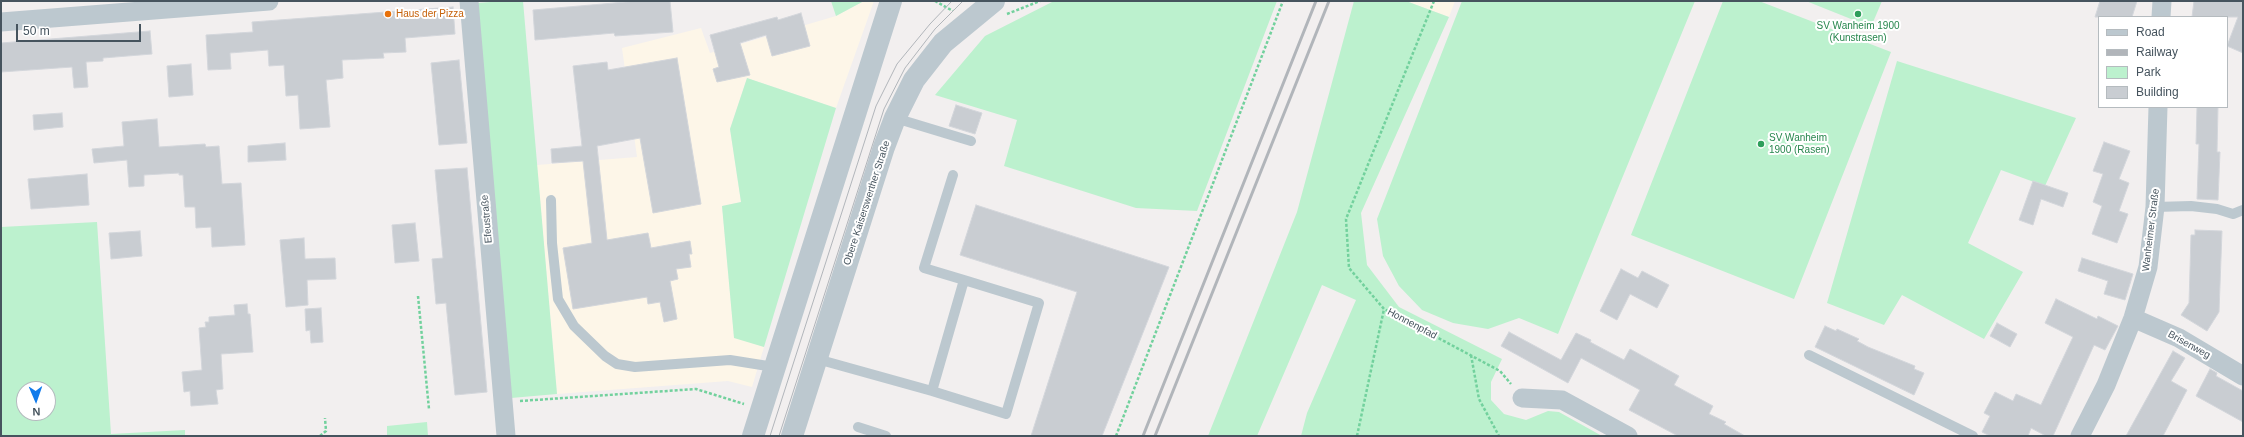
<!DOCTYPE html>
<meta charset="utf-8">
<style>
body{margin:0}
#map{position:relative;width:2244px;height:437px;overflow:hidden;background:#f2efef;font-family:Arial,sans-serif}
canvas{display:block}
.frame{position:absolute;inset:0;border:2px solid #46545e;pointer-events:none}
.legend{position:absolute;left:2098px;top:16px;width:130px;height:92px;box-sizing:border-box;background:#fff;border:1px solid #b5bbbf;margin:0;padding:5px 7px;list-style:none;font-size:12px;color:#46545e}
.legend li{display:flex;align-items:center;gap:8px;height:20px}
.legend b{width:20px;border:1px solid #b5bbbf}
.north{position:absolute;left:16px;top:381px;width:40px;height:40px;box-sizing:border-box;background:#fff;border:1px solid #b5bbbf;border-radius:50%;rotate:178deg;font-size:11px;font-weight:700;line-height:16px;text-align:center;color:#46545e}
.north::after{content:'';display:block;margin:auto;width:14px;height:18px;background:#117beb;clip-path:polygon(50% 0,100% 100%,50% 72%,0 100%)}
.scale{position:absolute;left:16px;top:24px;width:125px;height:18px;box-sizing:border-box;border:2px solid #46545e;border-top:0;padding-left:5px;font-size:12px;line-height:14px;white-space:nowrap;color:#46545e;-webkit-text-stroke:3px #fff;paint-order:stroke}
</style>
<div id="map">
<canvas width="2244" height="437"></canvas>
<div class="frame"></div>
<ul class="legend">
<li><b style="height:5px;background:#bcc8cf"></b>Road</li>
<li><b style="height:5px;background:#b1b5ba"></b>Railway</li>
<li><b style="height:11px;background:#bcf1ce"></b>Park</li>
<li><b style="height:11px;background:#c9cdd2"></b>Building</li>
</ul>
<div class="north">N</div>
<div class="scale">50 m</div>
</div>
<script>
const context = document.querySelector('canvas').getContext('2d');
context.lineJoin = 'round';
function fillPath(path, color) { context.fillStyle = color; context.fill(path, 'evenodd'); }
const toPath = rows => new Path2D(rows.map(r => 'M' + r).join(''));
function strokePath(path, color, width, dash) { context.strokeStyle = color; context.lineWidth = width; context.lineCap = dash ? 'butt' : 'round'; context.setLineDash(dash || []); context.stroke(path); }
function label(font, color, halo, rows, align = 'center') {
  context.font = font + ' Arial,sans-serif'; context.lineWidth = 4; context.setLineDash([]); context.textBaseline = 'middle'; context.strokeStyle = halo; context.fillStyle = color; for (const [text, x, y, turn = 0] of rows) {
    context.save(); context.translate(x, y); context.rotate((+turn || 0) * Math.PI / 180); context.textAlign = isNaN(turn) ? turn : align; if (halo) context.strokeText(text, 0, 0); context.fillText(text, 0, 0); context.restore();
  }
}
fillPath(toPath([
 [864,1,874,1,836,108,747,78,730,129,741,202,722,206,734,337,764,347,752,387,728,381,557,394,537,165,637,157,622,48,701,28,710,53,836,16],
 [1406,1,1455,1,1449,17]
]), '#fdf6e8');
fillPath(toPath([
 [504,1,523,1,557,394,511,398,477,3],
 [831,1,864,1,836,16],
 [1054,1,1277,1,1197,211,1136,208,1004,166,1017,120,935,95,985,36],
 [1354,1,1406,1,1449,17,1361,213,1367,265,1399,307,1502,359,1491,382,1491,400,1504,414,1526,420,1548,411,1559,412,1602,436,1301,436,1307,413,1356,300,1322,285,1257,436,1208,436,1297,212],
 [1462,1,1695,1,1558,334,1519,318,1488,329,1453,323,1422,310,1399,286,1383,256,1377,219],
 [1723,1,1759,1,1891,52,1794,299,1631,235],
 [1806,1,1882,1,1871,27],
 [1897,61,2076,118,2045,186,2001,170,1968,243,2023,272,1984,339,1902,295,1884,325,1827,303],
 [747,78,836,108,764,347,734,338,722,206,741,202,730,129],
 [97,222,111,434,185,430,185,436,1,436,1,227],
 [24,389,48,389,48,413,24,413],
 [427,422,428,436,387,436,387,426]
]), '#bcf1ce');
const building = toPath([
 [637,1,670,1,673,32,615,36,614,33,535,40,533,10,637,1],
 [2100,1,2137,1,2132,17,2095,17,2100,1],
 [2194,1,2243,1,2243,53,2227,46,2238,17,2192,17,2194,1],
 [453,7,455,34,405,38,406,52,383,53,384,58,342,60,343,78,326,80,330,127,300,129,298,95,286,96,284,65,269,66,268,50,230,53,231,69,208,70,206,35,253,32,252,22,453,7],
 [801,13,810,46,772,56,766,35,740,43,750,75,717,82,713,69,719,67,710,35,777,17,778,20,801,13],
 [150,31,152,54,103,58,103,61,86,62,88,87,74,88,72,67,1,72,1,43,150,31],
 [677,58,701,204,653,213,640,138,597,146,607,240,648,233,651,248,690,241,692,254,689,254,691,267,676,269,678,279,670,281,677,319,664,322,660,302,648,304,647,297,573,309,563,248,592,243,583,161,552,163,551,149,582,146,573,66,607,62,608,70,677,58],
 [459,60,467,143,439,145,431,63,459,60],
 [191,64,193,95,169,97,167,66,191,64],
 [956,105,982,113,975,134,949,126,956,105],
 [2197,107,2218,107,2217,152,2220,152,2218,200,2197,199,2199,144,2196,144,2197,107],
 [62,113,63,127,34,130,33,115,62,113],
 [157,119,159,147,205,144,206,147,219,146,222,184,241,183,245,245,212,247,211,227,196,228,195,207,185,207,183,175,179,175,179,173,144,175,144,186,129,187,127,160,94,163,92,149,124,146,122,122,157,119],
 [2104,142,2130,151,2119,179,2129,183,2119,211,2128,214,2117,243,2092,234,2102,206,2093,202,2103,174,2093,171,2104,142],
 [285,143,286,160,248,162,248,146,285,143],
 [467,168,487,392,455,395,446,303,436,304,432,259,443,258,435,170,467,168],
 [87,174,89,205,31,209,28,179,87,174],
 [2033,181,2068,193,2063,207,2041,199,2033,225,2019,220,2033,181],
 [976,205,1169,267,1102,436,1031,436,1077,292,960,255,976,205],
 [415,223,419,261,395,263,392,225,415,223],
 [2195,230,2222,231,2219,312,2207,331,2181,315,2189,303,2191,235,2195,235,2195,230],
 [140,231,142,256,111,259,109,233,140,231],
 [304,238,305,259,335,258,336,279,307,280,308,305,286,307,280,240,304,238],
 [2082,258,2133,274,2125,300,2104,294,2108,281,2078,271,2082,258],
 [1621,269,1638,278,1642,271,1669,285,1657,308,1630,294,1617,320,1600,311,1621,269],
 [2056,299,2097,319,2098,316,2118,326,2105,350,2094,345,2053,436,2046,436,2031,428,2028,436,1990,436,1982,432,1990,416,1984,413,1995,392,2013,401,2016,394,2041,405,2073,337,2045,323,2056,299],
 [247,304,248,314,250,314,253,352,221,354,223,389,216,390,218,404,191,406,190,391,184,392,182,372,202,370,199,328,206,327,205,322,209,322,209,317,235,315,234,305,247,304],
 [321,308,323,342,311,343,310,330,306,331,305,309,321,308],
 [1997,323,2017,334,2010,347,1990,336,1997,323],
 [1825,326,1836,331,1837,329,1859,339,1857,341,1868,347,1915,366,1914,369,1924,373,1914,395,1815,347,1825,326],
 [1509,332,1561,360,1576,333,1591,340,1590,342,1624,360,1630,349,1679,376,1674,385,1713,406,1709,414,1726,422,1724,424,1745,436,1678,436,1629,410,1640,390,1581,358,1568,383,1501,346,1509,332],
 [2173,351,2185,358,2171,381,2187,390,2163,436,2126,436,2173,351],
 [2210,369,2217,373,2216,376,2243,391,2243,422,2196,396,2210,369]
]);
fillPath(building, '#c9cdd2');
strokePath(building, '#d3d6db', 1);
strokePath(toPath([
 [935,1,953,11],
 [1434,1,1346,219,1349,268,1384,309,1500,371,1511,384],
 [1007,14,1040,1],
 [418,296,429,409],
 [1471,355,1479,399,1499,436],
 [520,401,696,389,744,404],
 [320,436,326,431,325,418],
 [1116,436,1283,1],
 [1357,436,1384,309]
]), '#72d19d', 2.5, [3, 2]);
strokePath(toPath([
 [895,118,971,141],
 [953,175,924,268,964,280],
 [551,200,552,243,558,299,574,326,605,356,617,364,635,367,730,360,774,367],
 [2155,207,2191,206,2217,209,2233,214,2243,210],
 [1809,355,1973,436],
 [817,359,932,391,964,280,1039,303,1006,414,932,391],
 [858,427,886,436]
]), '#bcc8cf', 10);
strokePath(toPath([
 [469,1,506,436],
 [2161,17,2162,1],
 [1,22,269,1],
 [2133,318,2179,338,2243,376],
 [1522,398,1562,400,1628,436],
 [2080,436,2106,385,2133,318,2148,267,2155,207,2158,107]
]), '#bcc8cf', 19);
strokePath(toPath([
 [753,436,891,1],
 [792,436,884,147,895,118,914,80,943,43,994,1]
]), '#bcc8cf', 22);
strokePath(toPath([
 [770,436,876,106,897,64,930,24,952,1],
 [779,436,884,109,905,68,935,29,963,1]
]), '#b1b5ba', 1);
strokePath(toPath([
 [1143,436,1316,1],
 [1155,436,1329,1]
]), '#b1b5ba', 3);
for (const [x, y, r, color] of [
 [388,14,4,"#e8710a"],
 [1858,14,4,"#2e9e5b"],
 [1761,144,4,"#2e9e5b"]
]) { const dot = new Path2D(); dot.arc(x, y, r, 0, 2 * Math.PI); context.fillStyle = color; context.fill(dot); strokePath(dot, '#fff', 1.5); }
label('10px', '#c56008', '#fff', [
 ["Haus der Pizza",396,14]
], 'left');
label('10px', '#27864d', '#fff', [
 ["SV Wanheim 1900",1858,26],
 ["(Kunstrasen)",1858,38],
 ["SV Wanheim",1769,138,"left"],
 ["1900 (Rasen)",1769,150,"left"]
]);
label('10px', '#46545e', '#fff', [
 ["Obere Kaiserswerther Straße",867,203,-72],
 ["Efeustraße",487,219,-95],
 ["Wanheimer Straße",2151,230,-83],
 ["Honnenpfad",1412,324,28],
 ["Brisenweg",2189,345,29]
]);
</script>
